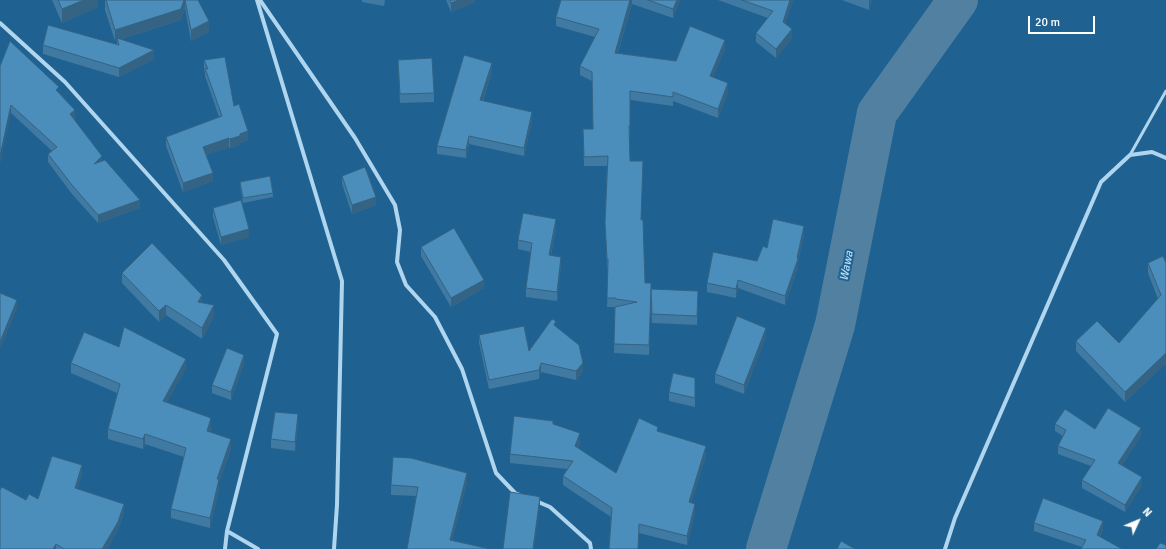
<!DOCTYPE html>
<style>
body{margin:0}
#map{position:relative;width:1166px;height:549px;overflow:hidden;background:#1f6292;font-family:Signika,sans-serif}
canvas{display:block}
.north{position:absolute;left:1118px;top:501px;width:40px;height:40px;-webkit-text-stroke:3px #1f6292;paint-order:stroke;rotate:46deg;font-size:11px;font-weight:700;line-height:16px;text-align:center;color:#fff}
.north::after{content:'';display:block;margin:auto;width:14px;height:18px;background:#fff;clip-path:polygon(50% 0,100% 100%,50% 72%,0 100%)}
.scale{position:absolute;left:1028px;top:16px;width:67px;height:18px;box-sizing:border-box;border:2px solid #fff;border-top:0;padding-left:5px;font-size:12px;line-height:14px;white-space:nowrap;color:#fff;-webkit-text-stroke:3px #1f6292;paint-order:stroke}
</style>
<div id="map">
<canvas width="1166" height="549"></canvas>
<div class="north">N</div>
<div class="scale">20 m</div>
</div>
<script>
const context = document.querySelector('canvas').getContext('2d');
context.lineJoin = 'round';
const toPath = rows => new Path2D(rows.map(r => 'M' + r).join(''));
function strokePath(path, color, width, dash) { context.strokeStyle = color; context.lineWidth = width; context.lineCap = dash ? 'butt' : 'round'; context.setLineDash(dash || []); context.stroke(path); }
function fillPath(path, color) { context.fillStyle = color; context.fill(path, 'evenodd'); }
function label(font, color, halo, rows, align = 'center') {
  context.font = font + ' Signika,sans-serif'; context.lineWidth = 4; context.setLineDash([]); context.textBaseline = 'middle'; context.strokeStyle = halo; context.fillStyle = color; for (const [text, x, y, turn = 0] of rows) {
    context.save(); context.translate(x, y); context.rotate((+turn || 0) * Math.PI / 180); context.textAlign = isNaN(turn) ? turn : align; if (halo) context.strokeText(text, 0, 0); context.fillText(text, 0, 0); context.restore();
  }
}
strokePath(toPath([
 [766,549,835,325,877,113,958,0]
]), '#5280a1', 40);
strokePath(toPath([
 [1130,155,1166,91]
]), '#b0d5ee', 3);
strokePath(toPath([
 [257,0,342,281,337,505,334,549],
 [260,0,355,138,395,205,400,230,397,262,406,285,435,317,462,369,496,473,515,493,520,495],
 [0,23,65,82,224,260,277,334,227,531,225,549],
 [536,501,550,507,590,543,591,549],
 [227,531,258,549],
 [945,549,955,518,1101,182,1130,155,1152,152,1166,158]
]), '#b0d5ee', 4);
fillPath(toPath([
 [52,0,98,0,98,7,62,23],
 [105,0,198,0,209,32,191,41,185,8,181,20,121,39,154,59,119,77,43,54,43,45,117,45,117,41,115,41,105,10],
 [362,0,385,0,384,6,362,2],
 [446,0,475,0,475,2,451,12],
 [561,0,680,0,673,18,632,4,618,53,676,61,725,49,713,77,728,92,718,118,673,101,673,106,630,100,630,135,629,135,630,161,641,220,645,283,651,289,698,300,697,325,652,323,651,298,649,355,614,353,615,307,607,307,608,268,607,268,605,222,607,166,584,166,583,129,593,129,592,81,580,75,580,66,595,37,556,26,556,17],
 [718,0,793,0,785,24,792,38,776,58,756,42,756,33,768,18],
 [842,0,872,0,869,10],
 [204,60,234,106,248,140,240,143,240,145,230,148,229,147,206,155,213,181,183,192,166,146,166,137,219,117,205,76,205,72,204,69],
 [398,60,434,93,434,102,400,103],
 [0,66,59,92,75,118,74,119,102,161,140,208,98,223,72,194,48,162,48,154,52,151,11,113],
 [492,71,483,101,532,120,524,156,469,144,466,158,437,154,437,146],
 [342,176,376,205,352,214,342,184],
 [240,182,273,193,273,197,243,203,240,186],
 [213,208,249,237,221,245,213,217],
 [556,228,551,255,561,265,557,301,526,297,526,288,531,252,518,249,518,240],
 [804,235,798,261,798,267,785,305,738,288,736,298,707,292,707,283,757,261,767,248],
 [421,247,484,288,451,307,421,256],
 [1148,263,1166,263,1166,363,1125,402,1076,351,1076,341,1119,343,1158,299,1148,273],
 [122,273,202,303,214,316,202,339,166,315,159,322,122,283],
 [556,326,583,371,576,380,541,372,539,379,489,389,479,343,479,335,529,351],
 [766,336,744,394,715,383,715,374],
 [119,347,186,368,167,402,211,427,210,432,231,449,219,482,219,489,210,528,171,518,171,509,184,457,145,444,143,449,108,439,108,429,117,393,71,373,71,363],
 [244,363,231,400,212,393,212,385],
 [695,378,695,407,669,401,669,392],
 [298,423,295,451,271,448,271,439],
 [553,424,580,442,578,448,616,473,658,432,706,456,691,503,695,513,687,545,639,533,638,549,609,549,611,517,563,485,563,476,567,469,510,463,510,454],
 [1055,424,1095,429,1141,436,1122,465,1142,485,1125,512,1082,488,1082,480,1091,466,1058,454,1058,446,1063,436,1055,431],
 [82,474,77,489,124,512,118,530,107,549,0,549,26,500,38,499],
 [467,482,452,541,407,549,416,496,391,495,391,485],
 [1034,523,1103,529,1100,537,1082,547,1034,531]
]), '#4079a1');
fillPath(toPath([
 [84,0,98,0,98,7,62,23,62,9],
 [184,0,185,0,185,8,181,20,117,40,117,38,117,41,115,41,115,30],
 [459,0,475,0,475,2,451,12,451,3],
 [630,0,632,0,632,4,615,62,615,53],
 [677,0,680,0,673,18,673,9],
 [790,0,793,0,783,30,783,22],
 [869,0,872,0,869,10],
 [209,21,209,32,191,41,191,30],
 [792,29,792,38,776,58,776,49],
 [725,40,725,49,710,85,710,76],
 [154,50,154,59,119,77,119,68],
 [492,63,492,71,480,109,480,100],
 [728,83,728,92,718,118,718,109],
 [11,105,11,113,0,165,0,156],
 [75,110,75,118,70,122,70,114],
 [532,112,532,120,524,156,524,148],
 [248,131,248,140,240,143,240,145,230,148,230,139,240,134],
 [469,136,469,144,466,158,466,150],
 [229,138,229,147,203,156,203,147],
 [102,156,102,165,94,164],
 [213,173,213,181,183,192,183,183],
 [376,197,376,205,352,214,352,205],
 [140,200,140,208,98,223,98,215],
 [556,219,556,228,549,264,549,255],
 [804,226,804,235,798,261,798,267,785,305,785,296,797,258],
 [249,229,249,237,221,245,221,237],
 [561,257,561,265,557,301,557,292],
 [484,280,484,288,451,307,451,298],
 [738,280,738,288,736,298,736,289],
 [651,289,651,298,649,355,649,345],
 [202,295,202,306,198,302],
 [17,300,17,309,0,350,0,342],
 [166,305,166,315,159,322,159,311],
 [214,305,214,316,202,339,202,328],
 [766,328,766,336,744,394,744,385],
 [1166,353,1166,363,1125,402,1125,392],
 [244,355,244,363,231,400,231,392],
 [186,359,186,368,163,410,163,401],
 [541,363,541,372,539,379,539,370],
 [583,363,583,371,576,380,576,371],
 [298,414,298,423,295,451,295,442],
 [211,418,211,427,207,440,207,431],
 [1141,428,1141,436,1118,471,1118,463],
 [580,433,580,442,575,455,575,446],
 [145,434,145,444,143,449,143,439],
 [231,439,231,449,219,482,219,489,210,528,210,518,217,479],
 [706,446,706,456,689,511,689,502],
 [82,465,82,474,75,497,75,488],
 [467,473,467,482,450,549,450,540],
 [1142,477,1142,485,1125,512,1125,505],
 [540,497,540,507,534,549,533,549],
 [124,504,124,512,118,530,107,549,102,549],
 [695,504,695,513,687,545,687,536],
 [1103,521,1103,529,1097,544,1097,535],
 [56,544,56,549,53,549]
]), '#346383');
const building = toPath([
 [58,0,84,0,62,9,58,0],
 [106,0,184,0,181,9,115,30,106,0],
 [185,0,198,0,209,21,191,30,185,0],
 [450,0,459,0,451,3,450,0],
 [561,0,630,0,615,53,676,61,690,26,725,40,710,76,728,83,718,109,673,92,673,97,630,91,630,126,629,126,630,161,643,161,641,220,643,220,645,283,651,283,651,289,698,291,697,316,652,314,651,289,649,345,614,344,615,307,637,302,616,299,616,298,607,298,608,259,607,259,605,222,608,156,584,157,583,129,593,129,592,72,580,66,599,29,556,17,561,0],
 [648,0,677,0,673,9,648,0],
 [742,0,790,0,783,22,792,29,776,49,756,33,773,11,742,0],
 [48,25,119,45,117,38,154,50,119,68,43,45,48,25],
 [10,41,59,87,56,90,75,110,70,114,102,156,94,164,105,160,140,200,98,215,72,185,48,154,57,147,11,105,0,156,0,66,10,41],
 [464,55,492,63,480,100,532,112,524,148,469,136,466,150,437,146,464,55],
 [225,57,234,106,239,104,248,131,240,134,240,136,230,139,229,138,203,147,213,173,183,183,166,137,222,116,205,68,208,69,204,60,225,57],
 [432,58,434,93,400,94,398,60,432,58],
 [365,167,376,197,352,205,342,176,365,167],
 [270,176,273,193,243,198,240,182,270,176],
 [241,200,249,229,221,237,213,208,241,200],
 [523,213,556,219,549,255,561,257,557,292,526,288,532,243,518,240,523,213],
 [773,219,804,226,797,258,798,259,785,296,738,280,736,289,707,283,713,252,757,261,763,246,767,248,773,219],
 [454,228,484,280,451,298,421,247,454,228],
 [152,243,202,295,198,302,214,305,202,328,166,305,159,311,122,273,152,243],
 [1163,256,1166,263,1166,353,1125,392,1076,341,1097,321,1119,343,1161,295,1148,263,1163,256],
 [0,293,17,300,0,342,0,293],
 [737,316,766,328,744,385,715,374,737,316],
 [552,319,556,321,554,325,579,345,583,363,576,371,541,363,539,370,489,380,479,335,524,326,529,351,552,319],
 [124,327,186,359,163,401,211,418,207,431,231,439,217,479,219,479,210,518,171,509,186,448,145,434,143,439,108,429,120,384,71,363,84,332,119,347,124,327],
 [227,348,244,355,231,392,212,385,227,348],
 [673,373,695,378,695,398,669,392,673,373],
 [1108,408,1141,428,1118,463,1142,477,1125,505,1082,480,1095,460,1058,446,1066,430,1055,424,1065,409,1095,429,1108,408],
 [275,412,298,414,295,442,271,439,275,412],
 [514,416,553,421,553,424,580,433,575,446,616,473,639,418,658,427,657,431,706,446,689,502,695,504,687,536,639,524,638,549,609,549,612,508,563,476,573,461,510,454,514,416],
 [52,456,82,465,75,488,124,504,118,522,102,549,64,549,56,544,53,549,0,549,0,490,2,487,26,500,29,494,38,499,52,456],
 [393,457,411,458,467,473,450,540,490,549,407,549,418,487,391,485,393,457],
 [510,492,536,496,540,497,533,549,503,549,510,492],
 [1043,498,1103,521,1097,535,1122,549,1081,549,1086,540,1034,523,1043,498],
 [841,541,855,549,837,549,841,541],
 [1160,543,1166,545,1166,549,1156,549,1160,543]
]);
fillPath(building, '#4b8dbb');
strokePath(building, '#346383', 1);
label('italic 12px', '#bcdef5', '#1f6292', [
 ["Wawa",847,266,-79]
]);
</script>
